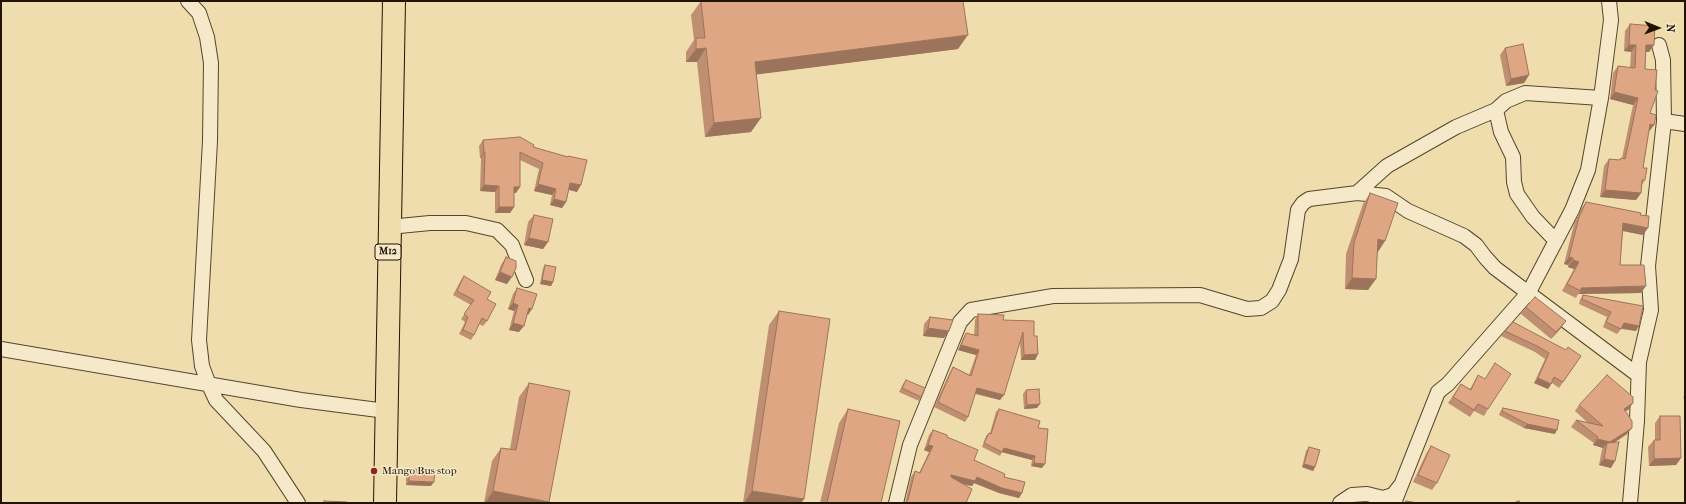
<!DOCTYPE html>
<style>
body{margin:0}
#map{position:relative;width:1686px;height:504px;overflow:hidden;background:#efddae;font-family:"IM FELL French Canon",serif}
canvas{display:block}
.frame{position:absolute;inset:0;border:2px solid #221300;pointer-events:none}
.north{position:absolute;left:1638px;top:8px;width:40px;height:40px;-webkit-text-stroke:3px #f5e9ca;paint-order:stroke;rotate:91deg;font-size:11px;font-weight:700;line-height:16px;text-align:center;color:#221300}
.north::after{content:'';display:block;margin:auto;width:14px;height:18px;background:#221300;clip-path:polygon(50% 0,100% 100%,50% 72%,0 100%)}
</style>
<div id="map">
<canvas width="1686" height="504"></canvas>
<div class="frame"></div>
<div class="north">N</div>
</div>
<script>
const context = document.querySelector('canvas').getContext('2d');
context.lineJoin = 'round';
const toPath = rows => new Path2D(rows.map(r => 'M' + r).join(''));
function strokePath(path, color, width, dash) { context.strokeStyle = color; context.lineWidth = width; context.lineCap = dash ? 'butt' : 'round'; context.setLineDash(dash || []); context.stroke(path); }
function fillPath(path, color) { context.fillStyle = color; context.fill(path, 'evenodd'); }
function label(font, color, halo, rows, align = 'center') {
  context.font = font + ' "IM FELL French Canon",serif'; context.lineWidth = 3; context.setLineDash([]); context.textBaseline = 'middle'; context.strokeStyle = halo; context.fillStyle = color; for (const [text, x, y, turn = 0] of rows) {
    context.save(); context.translate(x, y); context.rotate((+turn || 0) * Math.PI / 180); context.textAlign = isNaN(turn) ? turn : align; if (halo) context.strokeText(text, 0, 0); context.fillText(text, 0, 0); context.restore();
  }
}
const minor = toPath([
 [188,1,199,13,207,37,211,63,210,141,199,340,202,366,209,385,216,400,264,451,298,503],
 [1496,110,1501,132,1513,157,1514,182,1517,194,1533,217,1556,241],
 [1664,121,1685,124],
 [1357,193,1387,166,1456,127,1496,110,1506,101,1525,93,1601,98],
 [389,227,430,223,466,223,497,230,512,245,526,280],
 [1,349,301,400,386,411],
 [896,503,910,445,960,322,971,310,1053,296,1200,295,1247,309,1261,308,1272,301,1279,290,1291,259,1298,210,1303,203,1309,199,1357,193,1386,196,1408,211,1464,236,1476,245,1485,257,1495,268,1638,375],
 [1340,503,1352,495,1367,494,1383,498,1393,495,1400,486],
 [1394,503,1438,392,1448,384,1529,292,1572,210,1588,170,1601,98,1611,20,1609,1],
 [1630,503,1637,421,1639,362,1651,310,1648,266,1664,121,1663,60,1659,45]
]);
const trunk = toPath([
 [385,503,394,1]
]);
strokePath(minor, '#55462c', 16);
strokePath(trunk, '#221300', 24);
strokePath(minor, '#f5e9ca', 14);
strokePath(trunk, '#efddae', 22);
fillPath(toPath([
 [701,1,958,49,756,74,751,132,705,137,697,62,686,62,686,52,694,40,691,15],
 [1630,24,1654,45,1649,52,1646,52,1645,69,1650,113,1649,132,1643,168,1645,180,1642,185,1641,193,1636,200,1600,197,1604,166,1609,159,1619,160,1621,158,1622,158,1633,105,1610,99,1613,73,1618,66,1630,68,1631,52,1624,51,1625,31],
 [1505,48,1529,75,1524,83,1506,86,1500,55],
 [483,140,533,147,568,157,568,156,577,192,569,190,566,202,562,208,550,205,552,195,534,191,539,169,520,160,516,193,514,193,514,207,510,213,495,213,495,192,480,191,481,158,480,158,479,146],
 [1370,193,1378,252,1377,252,1368,290,1345,289,1346,254,1363,204],
 [1586,202,1640,215,1643,235,1623,231,1620,265,1641,293,1578,294,1576,298,1562,291,1574,269,1568,267,1568,265,1564,264,1574,224,1581,209],
 [534,215,548,242,543,249,524,245,528,222],
 [506,257,507,284,495,280,501,265],
 [545,265,553,282,551,286,540,284,543,268],
 [464,276,487,299,487,321,483,326,479,324,474,335,471,340,459,334,465,322,461,319,471,305,453,295,461,280],
 [517,288,528,315,527,315,519,332,509,330,514,311,508,309,513,294],
 [1583,295,1643,306,1636,331,1621,329,1617,334,1603,327,1607,317,1579,304,1580,300],
 [1526,307,1561,328,1551,339,1521,314],
 [779,311,804,499,801,503,743,503,769,325],
 [978,314,1003,320,1034,336,1038,354,1035,360,1021,360,1020,342,1000,400,975,394,968,417,965,422,934,407,950,372,953,367,969,375,976,355,958,350,963,338,966,333,974,335,975,320],
 [930,317,944,338,923,336,924,324],
 [1505,331,1566,350,1581,356,1559,388,1552,383,1548,389,1534,383,1545,359,1535,352,1501,336],
 [1478,375,1488,409,1484,416,1474,411,1470,417,1448,403,1461,384,1470,389],
 [906,380,921,397,919,401,899,392,903,384],
 [529,383,548,503,484,503,492,461,501,448,510,449,519,397],
 [1026,390,1037,408,1024,409,1023,394],
 [1685,394,1685,399,1683,398],
 [1579,405,1629,409,1626,411,1627,434,1615,442,1611,468,1599,465,1602,449,1603,448,1593,445,1594,443,1571,427,1576,420,1588,423,1575,411],
 [1503,408,1555,434,1524,428,1499,415,1500,412],
 [848,409,881,503,820,503,839,423],
 [999,409,1038,428,1042,468,1031,466,1032,460,1002,452,1000,456,982,447,986,436,989,433,990,433,996,412],
 [1660,416,1681,458,1676,465,1649,466,1648,447,1654,440,1655,440,1655,423],
 [933,430,947,437,974,460,1004,477,1022,493,1019,498,999,493,974,483,972,486,965,485,966,503,905,503,911,477,915,471,919,473,929,452,924,450,929,435],
 [1431,446,1437,483,1432,490,1413,482,1426,454],
 [1309,447,1315,467,1313,471,1302,467,1306,451],
 [409,469,431,486,406,485,406,473]
]), '#c08f71');
fillPath(toPath([
 [968,35,958,49,745,76,755,62],
 [1629,45,1636,45,1631,52,1624,51],
 [1646,45,1654,45,1649,52,1642,52],
 [706,48,697,62,686,62,696,49],
 [1529,75,1524,83,1506,86,1511,79],
 [1614,92,1638,98,1633,105,1610,99],
 [761,118,751,132,705,137,714,123],
 [1650,124,1654,125,1649,132],
 [484,152,485,152,481,158,480,158],
 [570,183,581,185,577,192,566,189],
 [538,184,556,189,552,195,534,191],
 [484,185,499,186,495,192,480,191],
 [514,187,520,187,516,193,510,193],
 [1605,190,1641,193,1636,200,1600,197],
 [554,199,566,202,562,208,550,205],
 [499,207,514,207,510,213,495,213],
 [1623,223,1648,228,1643,235,1618,230],
 [529,238,548,242,543,249,524,245],
 [1378,239,1385,241,1378,252,1370,249],
 [1569,257,1573,258,1568,265,1564,264],
 [1573,260,1579,262,1574,269,1568,267],
 [500,272,512,277,507,284,495,280],
 [1352,278,1376,279,1368,290,1345,289],
 [542,280,553,282,551,286,540,284],
 [1646,286,1641,293,1578,294,1581,291,1581,288],
 [513,303,518,305,514,311,508,309],
 [529,308,532,309,528,315,525,314],
 [1566,321,1561,328,1551,339,1556,332],
 [513,323,524,326,519,332,509,330],
 [1624,323,1639,326,1636,331,1620,328],
 [928,328,949,331,944,338,923,336],
 [961,345,979,350,976,355,958,350],
 [1038,354,1035,360,1021,360,1024,355],
 [1538,378,1551,384,1548,389,1534,383],
 [977,388,1004,395,1000,400,974,393],
 [1633,403,1629,409,1620,415,1624,409],
 [1040,404,1037,408,1024,409,1027,405],
 [1527,424,1557,430,1555,434,1524,428],
 [1632,428,1627,434,1606,448,1607,443,1603,448,1593,445,1597,439],
 [928,445,933,446,929,452,924,450],
 [1004,448,1035,456,1032,460,1001,452],
 [1681,458,1676,465,1649,466,1654,459],
 [1604,459,1615,461,1611,468,1599,465],
 [1034,463,1045,464,1042,468,1031,466],
 [1304,464,1315,467,1313,471,1302,467],
 [951,475,977,477,1022,493,1019,498,999,493,974,483,972,486,948,480],
 [409,481,434,482,431,486,406,485],
 [493,491,549,502,548,503,485,503],
 [752,491,804,499,801,503,744,503]
]), '#9c745c');
const building = toPath([
 [701,1,963,1,968,35,755,62,761,118,714,123,706,48,696,49,696,38,705,38,701,1],
 [1630,24,1655,26,1654,45,1646,45,1645,69,1657,70,1655,90,1658,91,1650,113,1656,115,1654,125,1650,124,1643,168,1647,168,1645,180,1642,180,1641,193,1605,190,1609,159,1620,160,1621,158,1625,159,1638,98,1614,92,1618,66,1635,68,1636,45,1629,45,1630,24],
 [1523,44,1529,75,1511,79,1505,48,1523,44],
 [520,137,534,145,533,147,568,157,568,156,587,160,581,185,570,183,566,202,554,199,556,189,538,184,543,163,520,152,520,187,514,187,514,207,499,207,499,186,484,185,485,152,484,152,483,140,520,137],
 [1370,193,1398,203,1385,241,1378,239,1376,279,1352,278,1354,243,1370,193],
 [1586,202,1641,213,1640,215,1649,216,1648,228,1623,223,1620,265,1644,265,1646,286,1581,288,1581,291,1567,284,1579,262,1573,260,1573,258,1569,257,1579,217,1586,202],
 [534,215,553,219,548,242,529,238,534,215],
 [506,257,516,261,516,268,512,277,500,272,506,257],
 [545,265,556,267,553,282,542,280,545,265],
 [464,276,491,292,487,299,496,304,487,321,482,318,474,335,463,330,468,317,464,314,474,300,457,291,464,276],
 [517,288,537,294,532,309,529,308,524,326,513,323,518,305,513,303,517,288],
 [1583,295,1643,306,1639,326,1624,323,1621,329,1606,322,1611,312,1582,299,1583,295],
 [1535,297,1566,321,1556,332,1526,307,1535,297],
 [779,311,830,319,804,499,752,491,779,311],
 [978,314,1004,315,1003,320,1034,321,1034,336,1037,336,1038,354,1024,355,1023,332,1004,395,977,388,968,417,938,402,953,367,971,376,979,350,961,345,966,333,978,336,978,314],
 [930,317,953,320,949,331,928,328,930,317],
 [1513,322,1566,350,1568,347,1581,356,1563,382,1554,377,1551,384,1538,378,1549,353,1539,347,1505,331,1513,322],
 [1495,363,1511,374,1488,409,1478,404,1474,410,1453,397,1461,384,1471,390,1478,375,1485,379,1495,363],
 [1607,375,1633,397,1633,403,1624,409,1632,421,1632,428,1610,442,1597,439,1598,437,1576,420,1603,426,1579,405,1607,375],
 [906,380,925,388,921,397,902,388,906,380],
 [529,383,570,391,549,502,493,491,501,448,516,450,529,383],
 [1039,389,1040,404,1027,405,1026,390,1039,389],
 [1503,408,1559,420,1557,430,1527,424,1502,411,1503,408],
 [848,409,900,421,881,503,827,503,848,409],
 [999,409,1040,421,1038,428,1048,429,1045,464,1034,463,1035,456,1004,448,1002,452,984,443,989,433,991,434,999,409],
 [1660,416,1680,416,1681,458,1654,459,1654,440,1660,440,1660,416],
 [933,430,947,435,947,437,978,450,974,460,1005,474,1004,477,1025,482,1022,493,1002,488,977,477,975,481,951,475,951,477,972,489,966,503,905,503,908,500,915,471,920,473,933,446,928,445,933,430],
 [1619,442,1615,461,1604,459,1607,443,1619,442],
 [1431,446,1450,455,1437,483,1418,475,1431,446],
 [1309,447,1320,450,1315,467,1304,464,1309,447],
 [409,469,435,470,434,482,409,481,409,469],
 [324,501,347,502,347,503,324,503,324,501],
 [1406,501,1418,503,1405,503,1406,501],
 [1519,501,1520,503,1513,503,1519,501]
]);
fillPath(building, '#dfa683');
strokePath(building, '#9c745c', 1);
for (const [x, y, r, color] of [
 [374,471,4,"#8f2418"]
]) { const dot = new Path2D(); dot.arc(x, y, r, 0, 2 * Math.PI); context.fillStyle = color; context.fill(dot); strokePath(dot, '#f5e9ca', 1.5); }
for (const [x, y, w] of [
 [388,252,26]
]) { const box = new Path2D(); box.roundRect(x - w / 2, y - 8, w, 16, 3); context.fillStyle = '#f5e9ca'; context.fill(box); strokePath(box, '#221300', 1); }
label('bold 10px', '#221300', null, [
 ["M12",388,252]
]);
label('11px', '#221300', '#f5e9ca', [
 ["Mango Bus stop",382,471]
], 'left');
</script>
